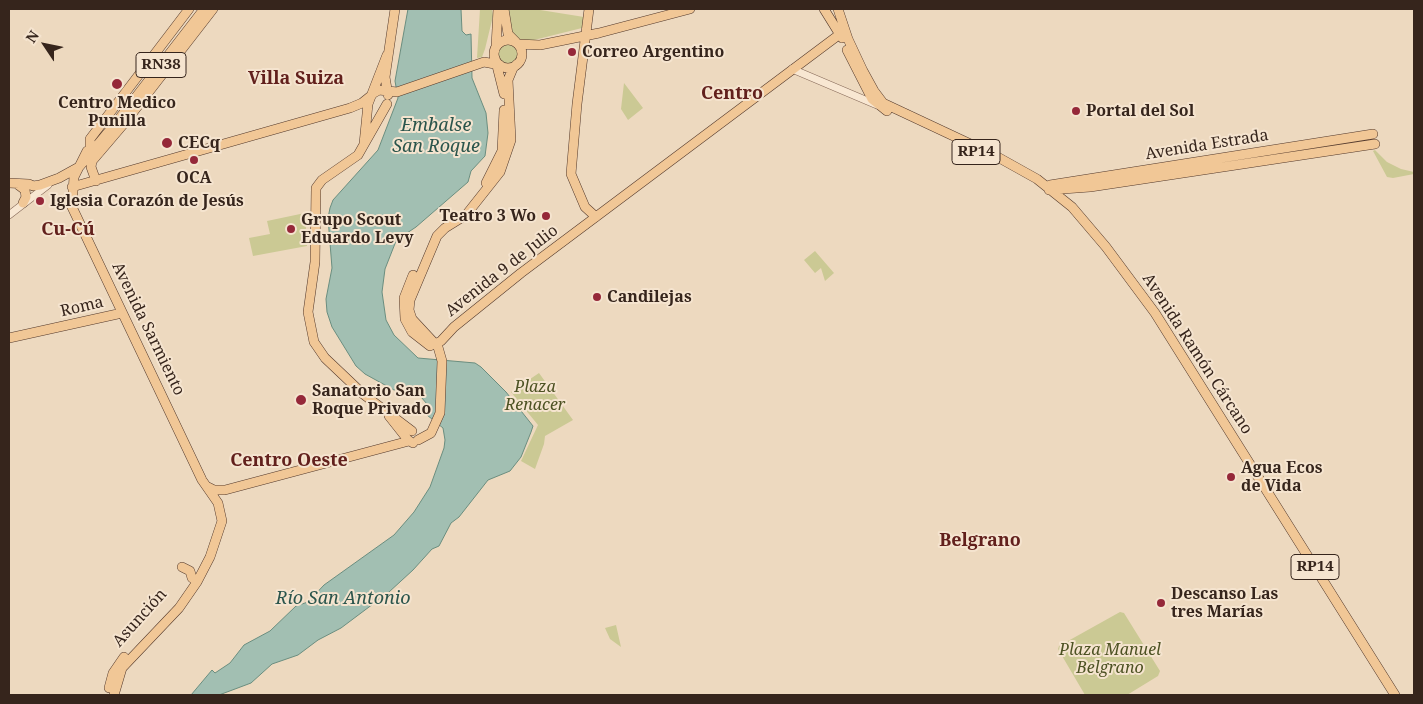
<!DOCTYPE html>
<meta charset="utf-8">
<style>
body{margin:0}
#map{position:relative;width:1423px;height:704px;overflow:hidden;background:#edd9bf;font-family:"Noto Serif",serif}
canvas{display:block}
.frame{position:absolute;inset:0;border:10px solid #36251c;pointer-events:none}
.north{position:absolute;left:20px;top:20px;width:50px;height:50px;-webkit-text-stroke:4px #f5e4cf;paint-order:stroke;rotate:304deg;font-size:14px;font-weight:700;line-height:20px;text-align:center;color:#36251c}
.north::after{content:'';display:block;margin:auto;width:18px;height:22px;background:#36251c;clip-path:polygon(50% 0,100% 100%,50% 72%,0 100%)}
</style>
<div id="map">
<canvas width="1423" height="704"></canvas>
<div class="frame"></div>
<div class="north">N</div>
</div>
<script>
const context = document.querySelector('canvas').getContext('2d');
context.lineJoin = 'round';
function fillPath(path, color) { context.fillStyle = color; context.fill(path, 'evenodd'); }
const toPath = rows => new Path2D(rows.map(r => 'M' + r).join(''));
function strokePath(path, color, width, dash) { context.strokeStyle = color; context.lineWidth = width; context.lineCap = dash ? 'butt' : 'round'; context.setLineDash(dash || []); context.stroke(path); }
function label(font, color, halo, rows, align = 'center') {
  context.font = font + ' "Noto Serif",serif'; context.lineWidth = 4; context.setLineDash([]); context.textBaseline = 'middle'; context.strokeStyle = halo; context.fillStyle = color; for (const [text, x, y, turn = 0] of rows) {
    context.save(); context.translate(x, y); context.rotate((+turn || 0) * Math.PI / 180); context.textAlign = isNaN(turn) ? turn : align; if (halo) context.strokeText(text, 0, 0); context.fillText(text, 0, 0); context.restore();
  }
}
fillPath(toPath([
 [480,9,492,9,493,16,485,49,482,57,477,58],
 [508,9,534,9,584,17,582,28,526,42,517,40,512,34],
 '498 54a10 10 0 1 1 20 0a10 10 0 1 1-20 0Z',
 [624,83,643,108,628,120,621,109],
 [1375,150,1387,162,1401,169,1414,172,1414,174,1393,178,1387,177,1373,151],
 [305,213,307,246,253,256,249,238,270,234,267,221],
 [815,251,834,273,825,281,821,268,815,273,804,260],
 [539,373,573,420,545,436,544,444,535,469,521,461,538,425,511,392],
 [1120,612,1124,613,1160,671,1158,676,1127,695,1085,695,1058,649,1059,646],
 [616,625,621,647,610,639,605,628]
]), '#cbc994');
const water = toPath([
 [408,9,461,9,462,31,466,35,471,34,472,78,486,113,488,133,485,156,471,171,468,182,416,227,401,237,398,236,385,269,382,292,386,320,394,335,418,358,475,363,481,367,506,392,533,426,531,432,521,457,510,471,488,480,459,517,451,523,439,546,432,549,413,570,389,592,341,628,318,640,298,655,272,664,251,683,219,695,191,695,212,670,215,673,230,663,244,645,270,631,296,606,308,602,324,585,394,535,414,512,430,487,444,448,445,440,443,428,427,415,427,404,415,390,405,387,394,390,365,374,356,366,332,327,327,312,326,299,332,268,328,218,330,208,333,200,378,150,398,98,395,81,408,9]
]);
fillPath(water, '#a2bfb2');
strokePath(water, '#6a8d7f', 1);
const minor = toPath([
 [792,69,877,105],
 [9,215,48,185]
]);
const major = toPath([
 [504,9,508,34,516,42],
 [589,9,577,104,571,174,585,207,596,217],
 [824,9,842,38],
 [838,9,848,39,863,71,874,91,883,103,994,155,1037,179,1072,207,1106,247,1155,313,1395,695],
 '494 54a14 14 0 1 1 28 0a14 14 0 1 1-28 0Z',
 [518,44,540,45,599,33,690,9],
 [496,47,498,9],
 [847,50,872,99,887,111],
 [495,58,504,94],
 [372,94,379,90,397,92,484,62,500,65],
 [388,95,385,77,395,9],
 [387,104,358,155,322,180,316,188,315,262,308,312,314,342,325,358,363,394,412,431],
 [364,144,368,104,387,55],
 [90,147,90,139,189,9],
 [87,151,74,177,72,207,202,480,218,503,222,521,210,557,197,582,179,608,122,668,114,695],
 [96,181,91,167,92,161,127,120,213,9],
 [9,183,29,184,33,186,40,185,59,178,79,167,115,124,204,9],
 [486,183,502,151,504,110],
 [17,184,25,190,26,197,23,203],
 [1050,185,1373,134],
 [72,187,350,108,362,103,372,95],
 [1049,190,1090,187,1375,144],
 [413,275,404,298,405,319,412,332,430,346],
 [9,338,122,313],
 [427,343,435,344,441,341,454,327,521,273,840,34],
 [389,416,408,440,413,443],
 [418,440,431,433,440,413,442,361,438,347,412,319,409,310,410,300,437,236,445,228,466,215,500,172,511,140,508,80,513,68,517,64],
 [208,487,214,490,225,490,409,441],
 [182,567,190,571,192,578],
 [109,688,113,673,124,657]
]);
strokePath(minor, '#866958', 8);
strokePath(major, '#53392c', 10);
strokePath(minor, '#f8e7d2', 7);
strokePath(major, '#f1c796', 9);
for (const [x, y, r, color] of [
 [572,52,5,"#952839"],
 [117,84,6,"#952839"],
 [1076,111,5,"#952839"],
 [167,143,6,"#952839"],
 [194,160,5,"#952839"],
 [40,201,5,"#952839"],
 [546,216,5,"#952839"],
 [291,229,5,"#952839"],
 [597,297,5,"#952839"],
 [301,400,6,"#952839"],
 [1231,477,5,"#952839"],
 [1161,603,5,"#952839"]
]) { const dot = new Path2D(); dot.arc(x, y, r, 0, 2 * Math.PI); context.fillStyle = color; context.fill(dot); strokePath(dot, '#f5e4cf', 2); }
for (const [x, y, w] of [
 [161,65,50],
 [976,152,48],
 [1315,567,48]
]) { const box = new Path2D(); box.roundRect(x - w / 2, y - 12.5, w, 25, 4); context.fillStyle = '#f5e4cf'; context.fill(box); strokePath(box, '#36251c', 1); }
label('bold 15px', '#36251c', null, [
 ["RN38",161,65],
 ["RP14",976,152],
 ["RP14",1315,567]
]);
label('bold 16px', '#36251c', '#f5e4cf', [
 ["Correo Argentino",582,52],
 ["Centro Medico",117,103,"center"],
 ["Punilla",117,121,"center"],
 ["Portal del Sol",1086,111],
 ["CECq",178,143],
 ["OCA",194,178,"center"],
 ["Iglesia Corazón de Jesús",50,201],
 ["Teatro 3 Wo",536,216,"right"],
 ["Grupo Scout",301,220],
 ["Eduardo Levy",301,238],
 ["Candilejas",607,297],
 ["Sanatorio San",312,391],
 ["Roque Privado",312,409],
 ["Agua Ecos",1241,468],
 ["de Vida",1241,486],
 ["Descanso Las",1171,594],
 ["tres Marías",1171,612]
], 'left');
label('16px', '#36251c', '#f5e4cf', [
 ["Avenida Estrada",1207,145,-9],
 ["Avenida 9 de Julio",502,271,-38],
 ["Roma",82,307,-13],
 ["Avenida Sarmiento",148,329,64],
 ["Avenida Ramón Cárcano",1197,354,57],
 ["Asunción",140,618,-48]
]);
label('italic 16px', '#4d5223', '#f5e4cf', [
 ["Plaza",535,387],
 ["Renacer",535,405],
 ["Plaza Manuel",1110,650],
 ["Belgrano",1110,668]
]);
label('bold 18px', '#62201c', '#f5e4cf', [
 ["Villa Suiza",296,79],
 ["Centro",732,94],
 ["Cu-Cú",68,230],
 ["Centro Oeste",289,461],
 ["Belgrano",980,541]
]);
label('italic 18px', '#2b554c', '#f5e4cf', [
 ["Embalse",436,126],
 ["San Roque",436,147],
 ["Río San Antonio",343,599]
]);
</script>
